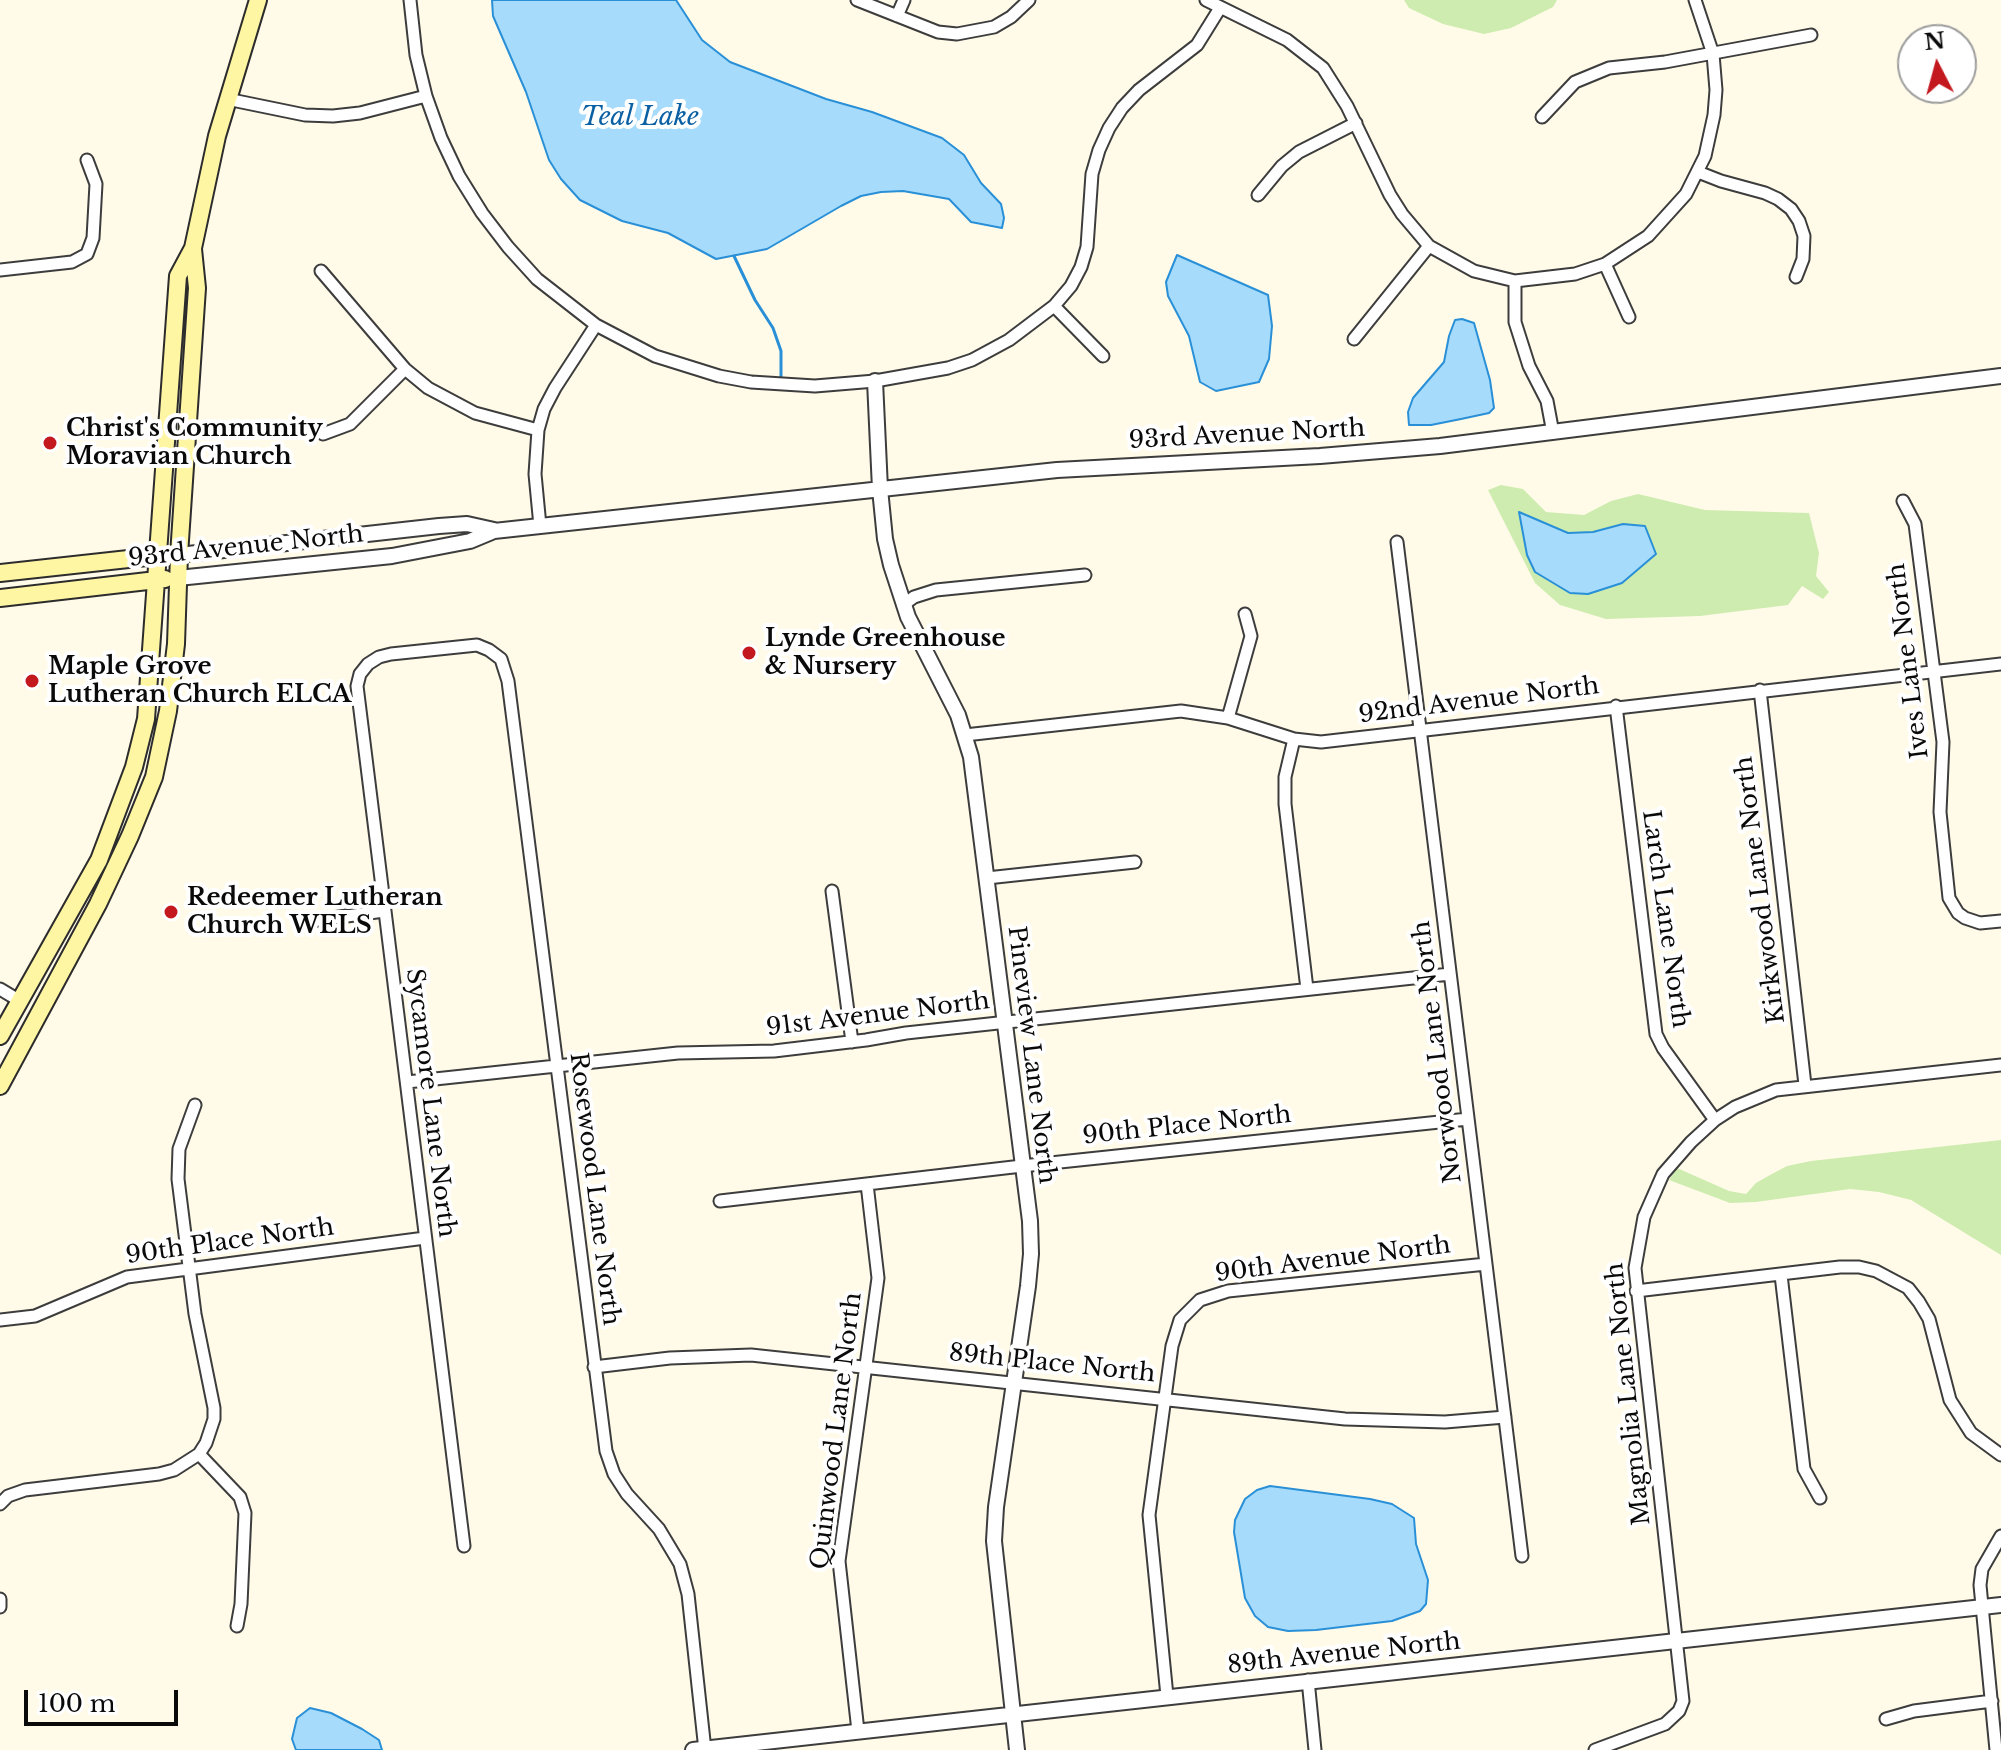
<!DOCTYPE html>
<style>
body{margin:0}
#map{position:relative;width:2001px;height:1750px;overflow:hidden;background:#fffbe8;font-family:"Libre Baskerville",serif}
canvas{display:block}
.north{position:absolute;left:1897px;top:24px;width:80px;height:80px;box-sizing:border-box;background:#fff;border:2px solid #9d9d9d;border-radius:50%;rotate:354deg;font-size:22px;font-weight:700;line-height:32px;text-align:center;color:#0a0a0a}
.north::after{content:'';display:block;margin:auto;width:28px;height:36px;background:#c4181f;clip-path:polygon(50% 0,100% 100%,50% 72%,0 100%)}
.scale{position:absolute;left:24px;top:1690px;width:154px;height:36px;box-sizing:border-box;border:4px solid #0a0a0a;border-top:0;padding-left:10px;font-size:24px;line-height:28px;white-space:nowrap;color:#0a0a0a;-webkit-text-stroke:6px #fff;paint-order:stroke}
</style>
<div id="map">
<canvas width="2001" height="1750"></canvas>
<div class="north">N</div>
<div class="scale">100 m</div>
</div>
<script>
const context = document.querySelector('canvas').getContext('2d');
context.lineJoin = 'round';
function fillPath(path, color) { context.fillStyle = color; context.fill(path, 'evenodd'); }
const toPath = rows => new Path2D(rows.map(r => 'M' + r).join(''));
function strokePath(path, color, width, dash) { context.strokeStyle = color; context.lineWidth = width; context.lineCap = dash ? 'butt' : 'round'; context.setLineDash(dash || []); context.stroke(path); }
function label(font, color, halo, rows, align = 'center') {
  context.font = font + ' "Libre Baskerville",serif'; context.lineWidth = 8; context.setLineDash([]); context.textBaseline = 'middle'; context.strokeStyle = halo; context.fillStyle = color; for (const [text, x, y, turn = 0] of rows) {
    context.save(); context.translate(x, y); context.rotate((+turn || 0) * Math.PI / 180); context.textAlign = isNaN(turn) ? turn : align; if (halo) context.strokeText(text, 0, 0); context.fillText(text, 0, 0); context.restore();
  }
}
fillPath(toPath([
 [1404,0,1557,0,1553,7,1511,28,1484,34,1443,24,1409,8],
 [1501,485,1523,489,1546,512,1584,515,1611,501,1638,494,1705,510,1809,513,1819,553,1816,576,1829,592,1823,599,1802,586,1788,605,1700,616,1606,619,1560,605,1535,583,1488,490],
 [2001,1140,2001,1255,1911,1200,1879,1192,1850,1189,1756,1202,1730,1203,1669,1180,1677,1168,1729,1191,1746,1194,1756,1183,1770,1175,1787,1166,1811,1161]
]), '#ceecaf');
const water = toPath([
 [492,0,676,0,702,40,730,62,826,99,872,112,942,138,964,155,981,183,1001,204,1004,218,1002,228,971,222,949,199,903,191,881,192,861,196,841,206,767,249,716,259,668,233,622,221,580,200,561,179,549,160,526,92,493,16,492,0],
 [1177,255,1268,295,1272,326,1269,359,1259,382,1216,391,1200,382,1189,336,1168,296,1166,282,1177,255],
 [1462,319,1474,323,1490,380,1494,408,1489,413,1461,419,1431,425,1409,425,1408,412,1413,398,1444,362,1449,336,1455,320,1462,319],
 [1519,512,1568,533,1593,532,1623,524,1645,526,1656,554,1622,583,1588,594,1570,593,1535,572,1527,555,1519,512],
 [1270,1486,1370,1499,1392,1504,1414,1518,1416,1544,1428,1580,1426,1604,1420,1611,1392,1621,1316,1630,1288,1631,1268,1627,1255,1616,1245,1598,1234,1532,1235,1520,1245,1499,1257,1490,1270,1486],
 [310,1708,331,1713,362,1729,379,1740,382,1750,296,1750,292,1739,297,1718,310,1708]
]);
fillPath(water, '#a7dbfb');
strokePath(water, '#2990d8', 2);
strokePath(toPath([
 [734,256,755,300,773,328,781,351,781,377]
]), '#2990d8', 3);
const minor = toPath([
 [410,0,416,55,426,96,441,138,459,176,482,213,508,247,537,279,596,325,655,356,719,376,751,382,815,386,875,381,948,368,972,360,1009,340,1054,306,1071,286,1081,267,1087,247,1092,174,1099,150,1109,128,1122,108,1139,90,1197,45,1220,8],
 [857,0,938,32,957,34,994,27,1011,17,1029,0],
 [1206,0,1287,40,1323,68,1347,106,1390,195,1402,214,1429,246,1474,271,1515,281,1575,274,1605,264,1648,236,1686,194,1705,156,1714,115,1716,90,1713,54,1695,0],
 [897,16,904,0],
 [227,99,305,115,333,116,360,113,426,96],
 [1542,117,1575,82,1609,68,1665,62,1811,35],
 [1698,172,1721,181,1765,193,1778,199,1791,209,1799,221,1804,236,1803,259,1796,277],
 [1258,195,1282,166,1299,152,1356,123],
 [1605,264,1629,317],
 [0,270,72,262,87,254,93,238,96,184,87,160],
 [321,271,405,369,428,388,475,413,538,430],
 [1515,281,1515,322,1529,366,1547,401,1553,433],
 [1054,306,1103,356],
 [1354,339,1429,246],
 [323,434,350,424,405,369],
 [1903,501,1915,524,1943,742,1940,812,1949,898,1958,913,1965,918,1980,923,2001,921],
 [540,526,535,474,538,430,544,409,555,388,596,325],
 [1397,542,1522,1556],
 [903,605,914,597,936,590,1085,575],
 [1760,690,1805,1085],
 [1616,706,1656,1034,1663,1048,1715,1120],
 [1228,718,1251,636,1245,614],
 [965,735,1181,711,1228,718,1294,739,1321,742,2001,664],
 [1294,739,1285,777,1285,804,1307,989],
 [987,878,1135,862],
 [832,891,852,1042],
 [310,921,384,911],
 [0,989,20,1001],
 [407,1082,678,1053,774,1051,866,1040,906,1033,1450,974],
 [720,1201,1022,1166,1468,1119],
 [1781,1275,1804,1469,1820,1498],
 [1636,1291,1840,1267,1859,1267,1876,1271,1908,1288,1919,1302,1929,1319,1950,1400,1971,1433,2001,1455],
 [0,1320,35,1316,127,1277,425,1238],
 [594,1367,670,1358,751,1355,1345,1419,1445,1422,1505,1417],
 [199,1454,240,1497,245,1513,241,1604,237,1626],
 [0,1504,8,1496,25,1490,159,1474,174,1470,199,1454,206,1443,214,1419,214,1408,195,1314,178,1179,179,1149,195,1105],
 [464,1546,357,686,360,674,368,664,379,657,391,654,477,645,489,650,501,659,508,681,606,1451,614,1474,627,1494,659,1529,680,1564,688,1594,705,1750],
 [0,1599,0,1607],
 [1308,1680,1315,1750],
 [1167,1696,1149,1515,1172,1346,1180,1320,1200,1300,1228,1291,1486,1264],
 [1886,1719,1914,1711,1992,1701],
 [858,1731,839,1561,878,1278,867,1184],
 [1595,1750,1665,1724,1679,1711,1683,1701,1635,1268,1644,1217,1663,1174,1691,1142,1715,1120,1735,1107,1776,1090,2001,1065],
 [1996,1750,1980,1585,1982,1569,2001,1536]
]);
const tertiary = toPath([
 [875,381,880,489,885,539,891,565,908,617,958,715,971,757,1030,1221,1031,1254,1028,1286,996,1507,994,1541,1017,1750],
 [179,555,439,526,467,524,494,530],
 [178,578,392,556,470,541,494,531,1057,470,1320,456,1440,446,2001,376],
 [693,1750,2001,1605]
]);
const secondary = toPath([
 [0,573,165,555],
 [0,598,165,579],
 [0,1036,99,860,134,767,146,719,178,276,193,248,217,136,258,0],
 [0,1086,98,904,130,836,154,777,168,711,176,644,179,555,197,288,193,249]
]);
strokePath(minor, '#3d3d3d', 15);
strokePath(tertiary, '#3d3d3d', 18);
strokePath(secondary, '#2c2c2c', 20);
strokePath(minor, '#fff', 11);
strokePath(tertiary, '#fff', 14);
strokePath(secondary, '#fff6a3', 16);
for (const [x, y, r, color] of [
 [50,443,8,"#c4181f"],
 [749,653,8,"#c4181f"],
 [32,681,8,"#c4181f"],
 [171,912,8,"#c4181f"]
]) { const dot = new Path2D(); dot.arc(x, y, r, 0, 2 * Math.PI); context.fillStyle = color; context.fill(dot); strokePath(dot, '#fff', 3); }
label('bold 24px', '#0a0a0a', '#fff', [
 ["Christ's Community",66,429],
 ["Moravian Church",66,457],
 ["Lynde Greenhouse",765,639],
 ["& Nursery",765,667],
 ["Maple Grove",48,667],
 ["Lutheran Church ELCA",48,695],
 ["Redeemer Lutheran",187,898],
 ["Church WELS",187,926]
], 'left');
label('24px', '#0a0a0a', '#fff', [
 ["93rd Avenue North",1247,435,-3],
 ["93rd Avenue North",246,547,-6],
 ["Ives Lane North",1909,661,-97],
 ["92nd Avenue North",1479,701,-7],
 ["Kirkwood Lane North",1761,890,-97],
 ["Larch Lane North",1665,919,82],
 ["91st Avenue North",878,1015,-7],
 ["Norwood Lane North",1438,1052,-97],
 ["Pineview Lane North",1031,1055,83],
 ["Sycamore Lane North",430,1103,83],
 ["90th Place North",1187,1126,-6],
 ["Rosewood Lane North",594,1189,83],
 ["90th Place North",230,1242,-8],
 ["90th Avenue North",1333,1260,-7],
 ["89th Place North",1052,1364,6],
 ["Magnolia Lane North",1629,1394,-96],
 ["Quinwood Lane North",837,1431,-83],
 ["89th Avenue North",1344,1654,-6]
]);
label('italic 26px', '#0b60a4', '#fff', [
 ["Teal Lake",640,118]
]);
</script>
